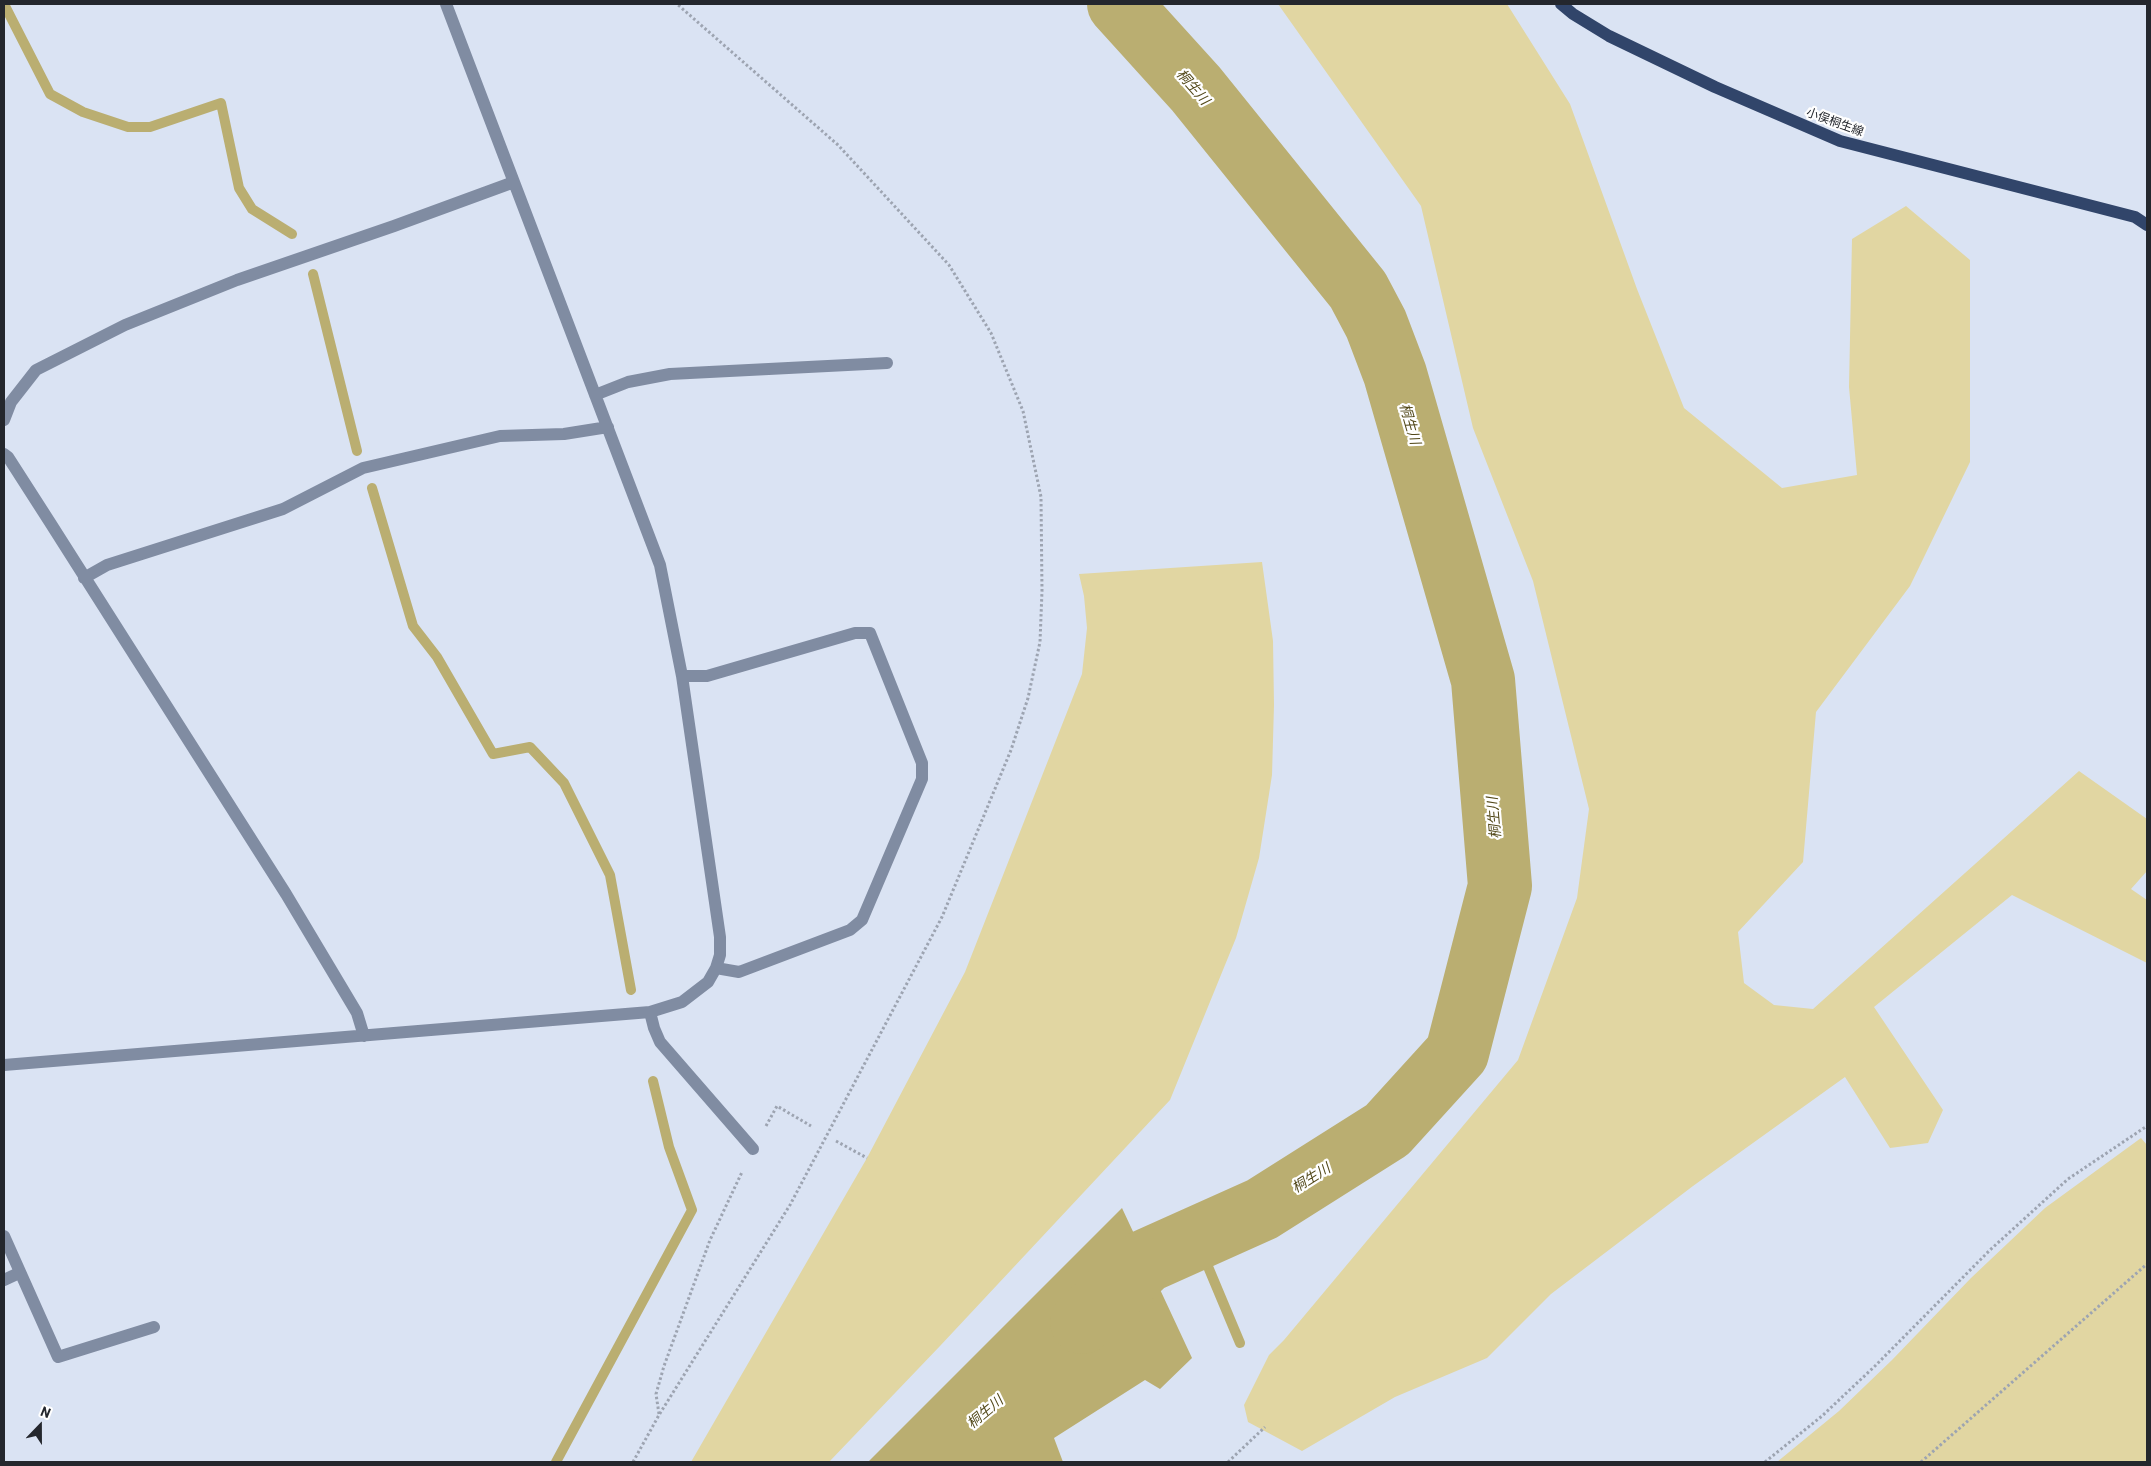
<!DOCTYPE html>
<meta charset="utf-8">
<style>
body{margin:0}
#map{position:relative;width:2151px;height:1466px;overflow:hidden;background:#dae3f3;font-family:Barlow,sans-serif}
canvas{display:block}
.frame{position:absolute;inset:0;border:5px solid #24272d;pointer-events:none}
.north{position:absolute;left:15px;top:1401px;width:50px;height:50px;-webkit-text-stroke:4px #fff;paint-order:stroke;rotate:22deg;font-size:14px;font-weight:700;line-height:20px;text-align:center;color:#24272d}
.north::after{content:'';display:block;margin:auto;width:18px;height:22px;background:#24272d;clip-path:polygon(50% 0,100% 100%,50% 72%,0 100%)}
</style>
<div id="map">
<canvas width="2151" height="1466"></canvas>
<div class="frame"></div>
<div class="north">N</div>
</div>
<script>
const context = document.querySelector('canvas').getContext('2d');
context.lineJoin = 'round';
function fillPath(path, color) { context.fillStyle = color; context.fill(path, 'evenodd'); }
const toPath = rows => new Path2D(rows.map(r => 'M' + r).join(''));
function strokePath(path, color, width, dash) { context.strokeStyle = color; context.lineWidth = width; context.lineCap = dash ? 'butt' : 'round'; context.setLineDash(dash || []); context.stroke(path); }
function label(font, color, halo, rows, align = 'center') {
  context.font = font + ' Barlow,"Noto Sans JP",sans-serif'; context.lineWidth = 4.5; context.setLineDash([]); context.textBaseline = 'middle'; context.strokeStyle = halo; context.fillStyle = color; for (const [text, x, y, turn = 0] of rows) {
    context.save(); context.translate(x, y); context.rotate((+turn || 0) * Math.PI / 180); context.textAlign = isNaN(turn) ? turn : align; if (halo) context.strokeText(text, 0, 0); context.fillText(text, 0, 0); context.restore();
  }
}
fillPath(toPath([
 [1278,4,1507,4,1570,104,1637,289,1684,408,1782,488,1857,475,1849,387,1852,239,1906,206,1970,260,1970,462,1910,586,1816,712,1803,862,1738,932,1744,983,1774,1005,1813,1009,2079,771,2147,819,2147,871,2131,889,2147,900,2147,963,2012,895,1874,1007,1943,1110,1928,1143,1890,1148,1845,1077,1693,1186,1551,1294,1487,1358,1395,1397,1302,1451,1248,1422,1244,1405,1269,1355,1284,1340,1518,1060,1577,898,1589,809,1533,581,1473,428,1421,206],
 [1262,562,1273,641,1274,705,1272,775,1259,858,1236,938,1170,1100,940,1346,829,1462,691,1462,867,1158,965,972,1082,674,1087,628,1084,596,1079,574],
 [2141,1138,2147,1145,2147,1462,1777,1462,1839,1411,1892,1360,1971,1278,2045,1208]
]), '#e1d6a2');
fillPath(toPath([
 [1122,1208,1192,1358,1160,1389,1145,1380,1054,1438,1063,1462,868,1462]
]), '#baae71');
strokePath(toPath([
 [4,4,50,94,83,112,128,127,150,127,221,103,239,188,252,209,292,234],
 [313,274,357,451],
 [372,488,413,626,437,657,493,754,530,747,564,783,610,875,631,990],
 [1196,1238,1240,1343],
 [556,1462,692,1210,669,1147,653,1081]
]), '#baae71', 10);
strokePath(toPath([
 [1082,1322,1146,1261,1262,1209,1387,1130,1457,1053,1500,886,1483,680,1395,374,1376,324,1358,290,1196,89,1119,4]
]), '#baae71', 64);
strokePath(toPath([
 [766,1126,777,1106,811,1126],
 [836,1141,867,1158],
 [659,1414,656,1394,664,1366,710,1240,742,1172],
 [633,1462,659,1415,790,1205,942,917,1011,750,1028,698,1040,642,1042,591,1041,497,1023,411,991,333,949,265,838,145,677,4],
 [1228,1462,1265,1427],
 [1765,1462,1822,1416,1875,1366,1990,1250,2068,1179,2147,1126],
 [1921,1462,2147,1264]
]), '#9da4b1', 3, [2.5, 2.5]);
strokePath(toPath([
 [595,395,628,382,670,374,887,363],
 [4,420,11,402,36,370,125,325,237,280,394,226,514,182],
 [4,454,8,457,51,524,286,894,357,1013,364,1036],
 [84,578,107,565,283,509,363,468,500,436,564,434,608,427],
 [682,676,707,676,855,633,870,633,922,763,922,779,862,920,850,930,739,972,716,968],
 [650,1012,654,1028,660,1042,753,1149],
 [4,1065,650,1012,682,1002,708,982,716,968,720,955,720,937,682,676,660,565,446,4],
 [4,1236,58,1357,154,1327],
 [4,1280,19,1273]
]), '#808ca2', 12);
strokePath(toPath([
 [1561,4,1573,14,1609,36,1715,87,1840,141,2135,217,2147,225]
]), '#31456a', 12);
label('12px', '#24272d', '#fff', [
 ["小俣桐生線",1835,122,20]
]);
label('italic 14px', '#524819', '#fff', [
 ["桐生川",1193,87,49],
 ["桐生川",1410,424,74],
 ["桐生川",1494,818,-95],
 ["桐生川",1311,1178,-32],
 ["桐生川",985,1412,-40]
]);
</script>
